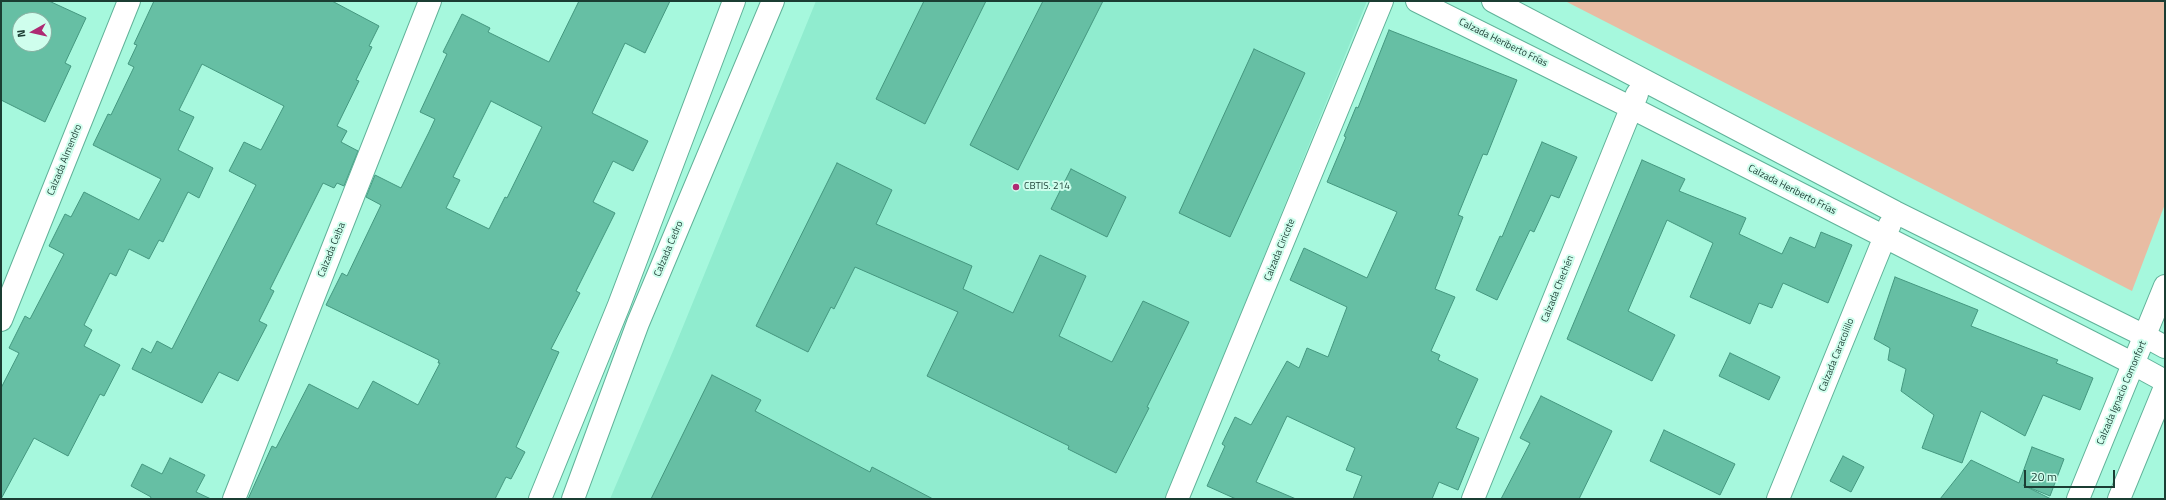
<!DOCTYPE html>
<meta charset="utf-8">
<style>
body{margin:0}
#map{position:relative;width:2166px;height:500px;overflow:hidden;background:#a6f8dd;font-family:"Titillium Web",sans-serif}
canvas{display:block}
.frame{position:absolute;inset:0;border:2px solid #1b3d33;pointer-events:none}
.north{position:absolute;left:12px;top:12px;width:40px;height:40px;box-sizing:border-box;background:#cffeed;border:1px solid #87b1a3;border-radius:50%;rotate:262deg;font-size:11px;font-weight:700;line-height:16px;text-align:center;color:#1b3d33}
.north::after{content:'';display:block;margin:auto;width:14px;height:18px;background:#ae2a73;clip-path:polygon(50% 0,100% 100%,50% 72%,0 100%)}
.scale{position:absolute;left:2024px;top:470px;width:91px;height:18px;box-sizing:border-box;border:2px solid #1b3d33;border-top:0;padding-left:5px;font-size:12px;line-height:14px;white-space:nowrap;color:#1b3d33;-webkit-text-stroke:3px #cffeed;paint-order:stroke}
</style>
<div id="map">
<canvas width="2166" height="500"></canvas>
<div class="frame"></div>
<div class="north">N</div>
<div class="scale">20 m</div>
</div>
<script>
const context = document.querySelector('canvas').getContext('2d');
context.lineJoin = 'round';
function fillPath(path, color) { context.fillStyle = color; context.fill(path, 'evenodd'); }
const toPath = rows => new Path2D(rows.map(r => 'M' + r).join(''));
function strokePath(path, color, width, dash) { context.strokeStyle = color; context.lineWidth = width; context.lineCap = dash ? 'butt' : 'round'; context.setLineDash(dash || []); context.stroke(path); }
function label(font, color, halo, rows, align = 'center') {
  context.font = font + ' "Titillium Web",sans-serif'; context.lineWidth = 4; context.setLineDash([]); context.textBaseline = 'middle'; context.strokeStyle = halo; context.fillStyle = color; for (const [text, x, y, turn = 0] of rows) {
    context.save(); context.translate(x, y); context.rotate((+turn || 0) * Math.PI / 180); context.textAlign = isNaN(turn) ? turn : align; if (halo) context.strokeText(text, 0, 0); context.fillText(text, 0, 0); context.restore();
  }
}
fillPath(toPath([
 [816,1,1367,1,1166,499,610,499,673,351]
]), '#90eccf');
fillPath(toPath([
 [1565,1,2165,1,2165,204,2132,291]
]), '#e8bca3');
const building = toPath([
 [1,1,49,1,86,18,65,63,71,66,45,122,1,100,1,1],
 [20,20,44,20,44,44,20,44,20,20],
 [154,1,332,1,379,26,369,46,372,47,356,80,359,81,337,126,347,131,341,142,358,151,344,186,337,183,334,188,323,183,270,289,274,291,259,321,267,325,238,381,219,372,202,403,132,369,142,348,151,353,157,341,172,349,256,185,229,171,244,142,261,150,284,106,202,64,179,110,194,117,178,150,213,168,199,198,188,192,163,242,159,240,149,259,129,249,116,276,110,273,84,325,92,330,84,346,120,365,104,396,100,394,68,456,34,438,1,499,1,388,19,353,9,348,25,316,30,319,64,254,49,246,65,214,71,217,84,192,139,220,161,179,93,145,108,114,111,115,134,67,128,64,137,45,134,44,154,1],
 [579,1,670,1,645,53,625,43,592,113,648,141,633,171,613,161,593,202,615,213,576,291,580,293,551,349,559,352,516,447,525,452,511,479,506,477,495,499,248,499,272,446,276,448,309,384,358,409,373,381,418,405,440,363,438,363,439,360,326,305,342,273,347,276,381,205,366,197,375,175,401,188,429,132,435,119,420,112,447,54,443,52,462,14,490,28,488,32,549,62,579,1],
 [491,101,542,127,507,198,505,197,489,229,446,208,460,180,453,177,491,101],
 [924,1,986,1,925,124,876,99,924,1],
 [1043,1,1103,1,1018,170,970,145,1043,1],
 [1389,30,1517,80,1487,155,1483,154,1458,215,1463,217,1435,289,1455,297,1431,351,1440,355,1438,360,1478,379,1456,428,1479,438,1458,490,1439,482,1432,499,1353,499,1362,476,1346,470,1355,448,1287,416,1256,482,1296,499,1236,499,1207,486,1225,446,1222,444,1235,417,1251,425,1287,361,1299,368,1307,348,1328,357,1347,307,1290,280,1304,248,1367,278,1397,212,1327,182,1346,137,1344,136,1356,107,1358,108,1389,30],
 [1254,49,1305,73,1230,237,1179,213,1254,49],
 [1542,142,1577,157,1559,198,1551,195,1534,232,1530,230,1497,300,1476,290,1500,236,1502,237,1542,142],
 [1642,160,1685,179,1679,191,1746,218,1739,234,1782,254,1790,237,1815,248,1821,232,1852,245,1828,303,1783,283,1772,308,1759,303,1750,324,1690,297,1713,243,1667,220,1628,311,1675,335,1652,381,1567,339,1642,160],
 [837,163,892,190,876,224,972,266,963,289,1013,313,1040,255,1086,276,1059,336,1112,362,1143,301,1189,322,1147,407,1149,408,1116,473,1068,449,1069,446,927,376,958,312,855,267,834,309,831,307,808,352,756,326,837,163],
 [1071,169,1126,197,1107,237,1051,209,1071,169],
 [1895,277,1978,310,1971,326,2058,360,2056,363,2093,378,2080,410,2043,395,2025,436,1981,411,1962,463,1922,448,1934,415,1901,391,1906,369,1888,360,1890,348,1874,339,1895,277],
 [1730,353,1780,377,1769,400,1719,376,1730,353],
 [712,375,761,400,755,411,870,472,872,467,933,499,651,499,712,375],
 [1541,396,1612,431,1579,499,1501,499,1530,443,1520,438,1541,396],
 [1664,430,1735,464,1720,495,1650,461,1664,430],
 [2032,447,2064,459,2050,496,2023,485,2051,499,1940,499,1971,460,2019,483,2032,447],
 [1843,456,1864,467,1851,492,1830,481,1843,456],
 [170,458,205,475,196,492,211,499,150,499,151,497,131,486,142,464,162,474,170,458]
]);
fillPath(building, '#66bfa4');
strokePath(building, '#44977f', 1);
const street = toPath([
 [1417,1,1632,108,2132,363],
 [1493,1,1895,212,2145,336],
 [1,320,129,1],
 [234,499,430,1],
 [540,499,619,305,734,1],
 [573,499,638,323,773,1],
 [1177,499,1382,1],
 [1473,499,1637,94],
 [1778,499,1890,224]
]);
const secondary = toPath([
 [2145,336,2165,347],
 [2132,363,2165,381],
 [2078,499,2165,286],
 [2119,499,2165,387]
]);
strokePath(street, '#60b299', 24);
strokePath(secondary, '#60b299', 24);
strokePath(street, '#fff', 22);
strokePath(secondary, '#fff', 22);
for (const [x, y, r, color] of [
 [1016,187,4,"#ae2a73"]
]) { const dot = new Path2D(); dot.arc(x, y, r, 0, 2 * Math.PI); context.fillStyle = color; context.fill(dot); strokePath(dot, '#cffeed', 1.5); }
label('10px', '#1b3d33', '#cffeed', [
 ["Calzada Heriberto Frías",1503,43,26],
 ["Calzada Almendro",65,160,-68],
 ["Calzada Heriberto Frías",1792,190,27],
 ["Calzada Cedro",669,249,-67],
 ["Calzada Ceiba",332,250,-68],
 ["Calzada Ciricote",1280,250,-68],
 ["Calzada Chechén",1558,289,-68],
 ["Calzada Caracolillo",1837,355,-68],
 ["Calzada Ignacio Comonfort",2122,393,-67]
]);
label('10px', '#1b3d33', '#cffeed', [
 ["CBTIS. 214",1024,187]
], 'left');
</script>
